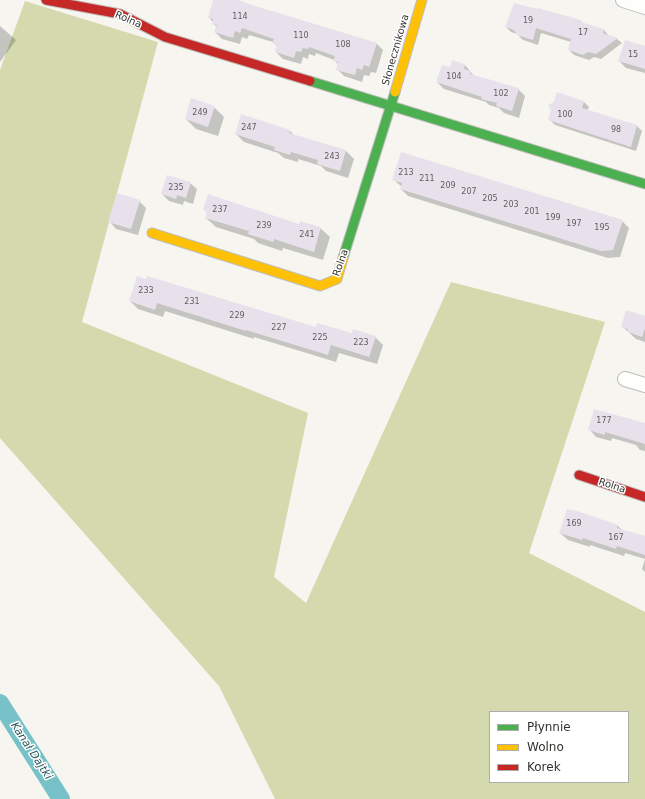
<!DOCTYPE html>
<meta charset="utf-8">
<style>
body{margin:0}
#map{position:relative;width:645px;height:799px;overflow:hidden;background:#f6f5f0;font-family:"DejaVu Sans",sans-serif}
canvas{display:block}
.legend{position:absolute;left:489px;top:711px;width:140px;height:72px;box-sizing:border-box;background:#fff;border:1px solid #adadac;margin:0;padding:5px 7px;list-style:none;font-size:12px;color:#33322f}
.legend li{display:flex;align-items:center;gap:8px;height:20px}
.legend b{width:20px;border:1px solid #adadac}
</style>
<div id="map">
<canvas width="645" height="799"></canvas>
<ul class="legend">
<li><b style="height:5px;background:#4caf50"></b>Płynnie</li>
<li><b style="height:5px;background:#ffc107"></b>Wolno</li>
<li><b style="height:5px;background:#c62828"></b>Korek</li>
</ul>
</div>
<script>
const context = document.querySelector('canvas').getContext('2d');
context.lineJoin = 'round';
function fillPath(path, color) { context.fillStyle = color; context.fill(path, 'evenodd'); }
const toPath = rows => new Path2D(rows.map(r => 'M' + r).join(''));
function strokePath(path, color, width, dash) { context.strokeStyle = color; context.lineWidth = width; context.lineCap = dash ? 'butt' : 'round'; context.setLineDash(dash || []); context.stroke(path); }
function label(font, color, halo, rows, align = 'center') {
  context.font = font + ' "DejaVu Sans",sans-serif'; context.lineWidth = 3; context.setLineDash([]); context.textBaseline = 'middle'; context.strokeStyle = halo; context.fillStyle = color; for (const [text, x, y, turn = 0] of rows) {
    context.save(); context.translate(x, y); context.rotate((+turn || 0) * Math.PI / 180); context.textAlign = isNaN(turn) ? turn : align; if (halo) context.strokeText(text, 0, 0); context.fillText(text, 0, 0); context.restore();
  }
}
fillPath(toPath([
 [25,1,158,42,82,322,308,413,274,577,306,603,451,282,605,322,529,553,645,612,645,799,275,799,219,686,0,438,0,70],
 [490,712,628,712,628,782,490,782]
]), '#d4daae');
fillPath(toPath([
 [214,0,234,0,376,43,383,50,376,73,371,72,369,76,364,75,362,82,344,76,337,69,339,65,334,60,316,53,315,56,309,54,308,59,303,57,301,64,283,59,276,52,278,47,273,42,249,35,247,39,242,37,240,44,222,39,215,32,217,28,209,17],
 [581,21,584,24,604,30,609,36,617,39,622,43,601,59,594,57,589,60,574,55,569,50,571,42,541,33,538,45,523,40,517,34,511,32,506,27],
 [0,26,16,40,0,62],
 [645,47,645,73,626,68,619,61],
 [465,65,474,76,518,89,525,96,519,118,504,113,499,108,489,105,486,102,444,89,437,82,451,68],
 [584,102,589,107,587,111,637,126,642,131,636,151,555,125,550,120,552,110],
 [214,107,224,117,218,136,196,129,186,119],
 [290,131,294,135,346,151,354,159,348,178,326,171,321,166,298,159,298,162,284,158,278,153,244,142,236,134],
 [393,179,622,221,629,228,620,257,608,258,408,196,401,189,402,187],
 [190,183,197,189,193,204,184,201,183,205,169,201,162,194],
 [139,201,146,208,138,235,116,229,110,222],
 [204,209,320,228,330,237,323,260,283,248,282,251,258,243,254,239,216,227,206,218,208,213],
 [137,278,316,328,352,335,375,337,383,345,377,364,339,353,336,362,254,337,254,339,165,311,163,317,138,309,130,301],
 [645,317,645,342,636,339,622,326],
 [645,424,645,451,640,450,636,445,612,438,611,441,596,437,590,430],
 [575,511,618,526,622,530,645,538,645,572,642,569,645,559,625,553,624,556,590,545,590,547,568,540,560,533]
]), '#0003');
strokePath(toPath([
 [0,703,61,799]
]), '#76c2c8', 18);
fillPath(toPath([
 [213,0,238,0,255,6,377,43,369,67,364,65,362,70,357,68,355,75,336,70,338,62,333,61,335,56,309,47,308,49,303,48,301,52,296,51,294,58,275,52,277,45,272,43,274,39,242,28,240,33,235,31,233,38,214,32,217,25,212,24,213,19,208,18],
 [514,3,537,9,538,8,581,20,581,22,604,29,603,33,618,38,596,54,588,52,583,55,568,50,571,39,536,28,533,40,517,35,514,30,505,27],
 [625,40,645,46,645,69,618,61],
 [452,60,465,64,464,69,471,71,470,74,519,88,512,111,496,106,497,103,481,99,482,97,436,82,442,65,450,67],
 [557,92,584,101,582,108,637,125,631,147,548,120,551,110,548,105,554,102],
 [191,98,215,106,208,127,185,119],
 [241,114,290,130,289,133,346,150,340,171,317,164,318,160,291,152,290,155,274,150,275,147,235,134],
 [401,152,623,220,613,250,601,251,400,189,402,183,392,180],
 [167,175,191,182,186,198,177,195,176,199,161,194],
 [117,193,140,200,131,229,108,222],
 [208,194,299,224,300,221,321,227,314,252,274,239,273,242,248,234,249,231,205,218,207,211,203,210],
 [137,276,146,279,147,276,316,327,317,323,352,333,353,329,376,336,369,357,331,345,328,355,246,330,246,331,157,303,155,310,129,301],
 [626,310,645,316,645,328,642,337,628,332,628,329,621,327],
 [594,409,645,423,645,444,605,432,605,435,588,430],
 [567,509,574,511,574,510,618,525,617,528,645,536,645,555,617,546,616,549,583,538,582,540,559,533]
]), '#e8e1ec');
const street = toPath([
 [623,0,645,7],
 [625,379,645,385]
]);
const fast = toPath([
 [310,81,645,184],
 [343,258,395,92]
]);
const slow = toPath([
 [395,92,422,0],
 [152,233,320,286,337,279,343,258]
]);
const jam = toPath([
 [46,0,120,14,165,37,310,81],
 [579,475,645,497]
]);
strokePath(street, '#bebdb9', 16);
strokePath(fast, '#bebdb9', 11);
strokePath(slow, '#bebdb9', 11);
strokePath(jam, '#bebdb9', 11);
strokePath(street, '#fefefd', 14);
strokePath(fast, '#4caf50', 9);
strokePath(slow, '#ffc107', 9);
strokePath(jam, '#c62828', 9);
label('8px', '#605e5e', null, [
 ["114",240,17],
 ["19",528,21],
 ["17",583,33],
 ["110",301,36],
 ["108",343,45],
 ["15",633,55],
 ["104",454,77],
 ["102",501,94],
 ["249",200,113],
 ["100",565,115],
 ["247",249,128],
 ["98",616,130],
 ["243",332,157],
 ["213",406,173],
 ["211",427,179],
 ["209",448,186],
 ["235",176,188],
 ["207",469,192],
 ["205",490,199],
 ["203",511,205],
 ["237",220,210],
 ["201",532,212],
 ["199",553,218],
 ["197",574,224],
 ["239",264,226],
 ["195",602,228],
 ["241",307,235],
 ["233",146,291],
 ["231",192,302],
 ["229",237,316],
 ["227",279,328],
 ["225",320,338],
 ["223",361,343],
 ["177",604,421],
 ["169",574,524],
 ["167",616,538]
]);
label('10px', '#33322f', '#fff', [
 ["Rolna",128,20,23],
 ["Słonecznikowa",396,50,-74],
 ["Rolna",341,263,-70],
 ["Rolna",612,486,18]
]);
label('italic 11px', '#27555a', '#fff', [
 ["Kanał Dajtki",31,751,57]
]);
</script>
